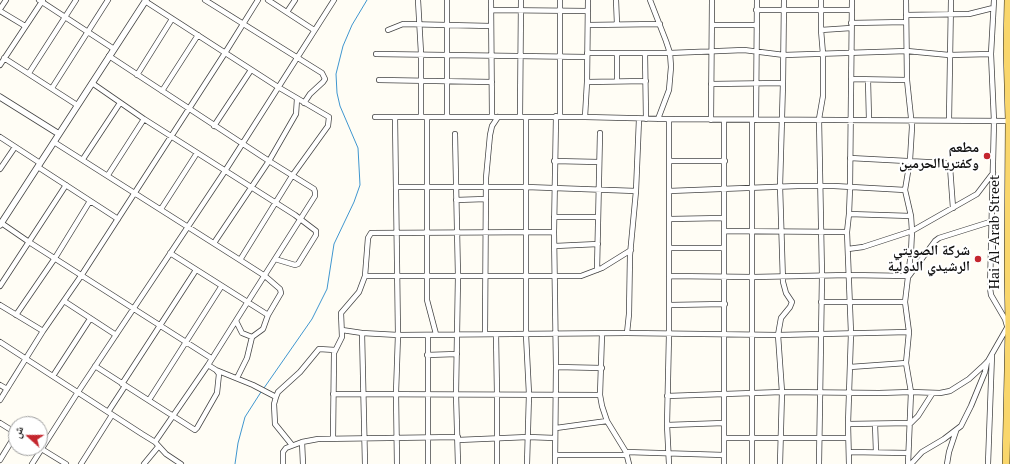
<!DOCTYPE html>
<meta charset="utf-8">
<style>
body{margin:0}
#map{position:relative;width:1010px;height:464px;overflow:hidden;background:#fffdf5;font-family:"PT Serif","Noto Naskh Arabic",serif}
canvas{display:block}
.north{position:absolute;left:8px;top:416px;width:40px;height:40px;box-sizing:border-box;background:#fff;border:1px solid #a0a0a0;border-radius:50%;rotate:291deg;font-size:11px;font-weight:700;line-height:16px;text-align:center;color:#111}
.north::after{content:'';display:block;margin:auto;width:14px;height:18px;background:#c4262e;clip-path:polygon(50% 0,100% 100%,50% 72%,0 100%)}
</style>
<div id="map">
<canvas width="1010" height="464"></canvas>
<div class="north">ش</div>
</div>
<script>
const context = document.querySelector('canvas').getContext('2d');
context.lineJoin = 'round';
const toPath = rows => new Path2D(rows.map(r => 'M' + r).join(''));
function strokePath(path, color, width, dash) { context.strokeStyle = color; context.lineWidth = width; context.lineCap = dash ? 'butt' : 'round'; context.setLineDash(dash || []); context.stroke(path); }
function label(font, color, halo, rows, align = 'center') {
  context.font = font + ' "PT Serif","Noto Naskh Arabic",serif'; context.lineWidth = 4; context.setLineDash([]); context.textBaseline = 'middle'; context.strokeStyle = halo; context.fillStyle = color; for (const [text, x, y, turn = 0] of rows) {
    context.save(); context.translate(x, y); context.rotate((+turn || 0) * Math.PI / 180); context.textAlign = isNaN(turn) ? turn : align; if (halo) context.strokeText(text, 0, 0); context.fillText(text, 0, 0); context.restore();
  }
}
strokePath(toPath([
 [264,388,312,319,327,289,334,244,354,202,360,185,358,148,340,106,337,93,336,74,343,46,352,25,367,0],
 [235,464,238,443,245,417,261,392]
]), '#3f96cf', 1);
const minor = toPath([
 [39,0,114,49],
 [205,0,322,73,325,79,323,82,310,94,304,103],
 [268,0,314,30],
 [418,0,421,53,421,117],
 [491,0,492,117],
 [616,0,617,24],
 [650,0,666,41,670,53,671,67,669,90,658,119],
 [906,0,907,80,912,127,910,160,905,190,911,216,912,231,911,252,905,302,909,332,906,363,911,392,908,464],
 [994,0,991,54,994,121,990,288,991,295,1005,319,1007,326],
 [145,1,278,87,329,117,328,126,292,176,240,260],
 [0,9,6,0],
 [491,10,588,11],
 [756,10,852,10],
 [0,11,25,26],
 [287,12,295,0],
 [906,15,969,14,993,8],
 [851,23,906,22],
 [588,25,660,24],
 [712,25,756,25],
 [388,30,403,24,491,26],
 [821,30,851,28],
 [587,53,670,53,744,50,784,55,907,51,949,55,991,54],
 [617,53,617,81],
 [645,53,646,119],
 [376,54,587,57],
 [109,56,269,161,314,189,315,192,315,196,247,303,208,365,155,442],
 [4,58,77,105],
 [0,65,43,0],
 [29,73,76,0],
 [137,75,172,19],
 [851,79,907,80],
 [379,80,492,82],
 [868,80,869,120],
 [587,82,646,81],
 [92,83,144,119,295,215,316,231,316,235,298,264,295,265,275,259],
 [711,84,783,83],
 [52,88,108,0],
 [162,91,198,35],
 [560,116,560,0],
 [375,117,585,117,669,119,1010,121],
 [395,117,398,335,396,393,397,464],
 [427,117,427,300,436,334],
 [447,117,447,0],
 [520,117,521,0],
 [526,117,526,335,529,394,527,464],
 [585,117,587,82,588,0],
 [669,119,669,334,667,425,669,464],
 [711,120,712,0],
 [724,120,724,464],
 [756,120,757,0],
 [949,120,951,0],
 [214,126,251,70],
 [455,134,458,276,456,394,458,464],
 [0,137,40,163],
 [54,142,240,260,265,276,280,289,281,293,268,315,263,329,252,337,247,358,237,378],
 [850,158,945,163,950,167,953,208],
 [83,159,120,103],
 [554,161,599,162],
 [670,161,725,161],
 [38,167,118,219],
 [0,169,15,147],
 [108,175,144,119],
 [396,187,526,187,636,191],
 [669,191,798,186,834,186,905,190],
 [456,200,486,199],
 [161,209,197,153],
 [849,214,911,216],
 [554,217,598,217],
 [670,219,724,218],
 [0,222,29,242,211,358],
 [724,231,847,232],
 [214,243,269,161,296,114,297,99],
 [555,246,598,244],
 [670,248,724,248],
 [848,249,863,247,912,231,977,194,993,173],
 [170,253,268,315],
 [597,270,600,133],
 [365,276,581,276,602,268,631,250],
 [669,276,753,277,849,275,909,276,935,241,939,238,993,221],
 [0,286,66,185],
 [64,301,116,335],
 [821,302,905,302],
 [0,305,43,331],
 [670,305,725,304],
 [16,315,55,258,90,201],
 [236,321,242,333,252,337],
 [342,330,362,333,398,335,627,333,778,335,909,332],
 [362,333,365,464],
 [627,333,629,314,630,255,636,191,639,119],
 [485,334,486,178,490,135,492,126,498,117],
 [496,334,497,394,497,464],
 [602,334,600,395,602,406,607,421,626,452,629,464],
 [428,335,428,464],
 [0,342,142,434,155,442,166,454,181,464],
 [427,355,457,354],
 [95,366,195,430,197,428,217,393,219,374,216,370,208,365],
 [556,367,602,368],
 [850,367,906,363],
 [216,370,253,385,276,397],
 [53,376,90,319],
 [122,384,196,270],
 [0,385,7,389],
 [333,394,600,395],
 [667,396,782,392,879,393,911,392,940,393,950,391,969,379,982,367,988,361,1008,326],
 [0,400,43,331,81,276,225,53,258,0],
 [149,400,221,287],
 [108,412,125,386],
 [0,423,16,433],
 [848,424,911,423,918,416,932,394],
 [875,424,876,452],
 [667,425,724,423],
 [556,428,607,421],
 [333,438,334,353,342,337,341,313,359,292,365,276,368,238,371,233,554,232],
 [724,438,848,438],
 [458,440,528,437,555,438],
 [302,442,303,464],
 [292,445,275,424,274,404,276,397,278,392,300,372,319,349,335,350],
 [40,448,66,464],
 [626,452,724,455],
 [849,452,908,453],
 [555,455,627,455],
 [0,460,16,434],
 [32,464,78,392,225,171,334,0],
 [81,464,112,415],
 [144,464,158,447],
 [283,464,283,452,286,448,302,442,318,439,458,437],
 [555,464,556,367,554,232,556,116],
 [752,464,752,120],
 [780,464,782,392,778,335,781,318,790,307,792,302,786,293,783,282,780,186,783,83,784,0],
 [819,464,822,276,819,119,823,96,823,54,821,30,821,0],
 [849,464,848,424,851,333,847,232,849,214,850,188,852,0],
 [911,464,922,452,944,439,961,426,971,406,985,372,987,362],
 [947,464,949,452,956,431],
 [988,464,992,354]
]);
const tertiary = toPath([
 [0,97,59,134],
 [0,225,146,0]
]);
const primary = toPath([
 [1006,464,1009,324,1008,271,1009,121,1007,48,1008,0]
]);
strokePath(minor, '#444', 6);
strokePath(tertiary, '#444', 7);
strokePath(primary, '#222', 8);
strokePath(minor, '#fff', 4.5);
strokePath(tertiary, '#fff', 5.5);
strokePath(primary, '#f9d66b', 7);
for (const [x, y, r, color] of [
 [987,156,4,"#c4262e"],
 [978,259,4,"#c4262e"]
]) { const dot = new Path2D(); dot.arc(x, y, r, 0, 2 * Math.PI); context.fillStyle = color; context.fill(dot); strokePath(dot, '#fff', 1.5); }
label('bold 14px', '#111', '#fff', [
 ["مطعم",979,148],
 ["وكفترياالحرمين",979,164],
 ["شركة الصويتي",970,251],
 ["الرشيدي الدولية",970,267]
], 'right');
label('14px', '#111', '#fff', [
 ["Hai Al-Arab Street",995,232,-90]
]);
</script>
